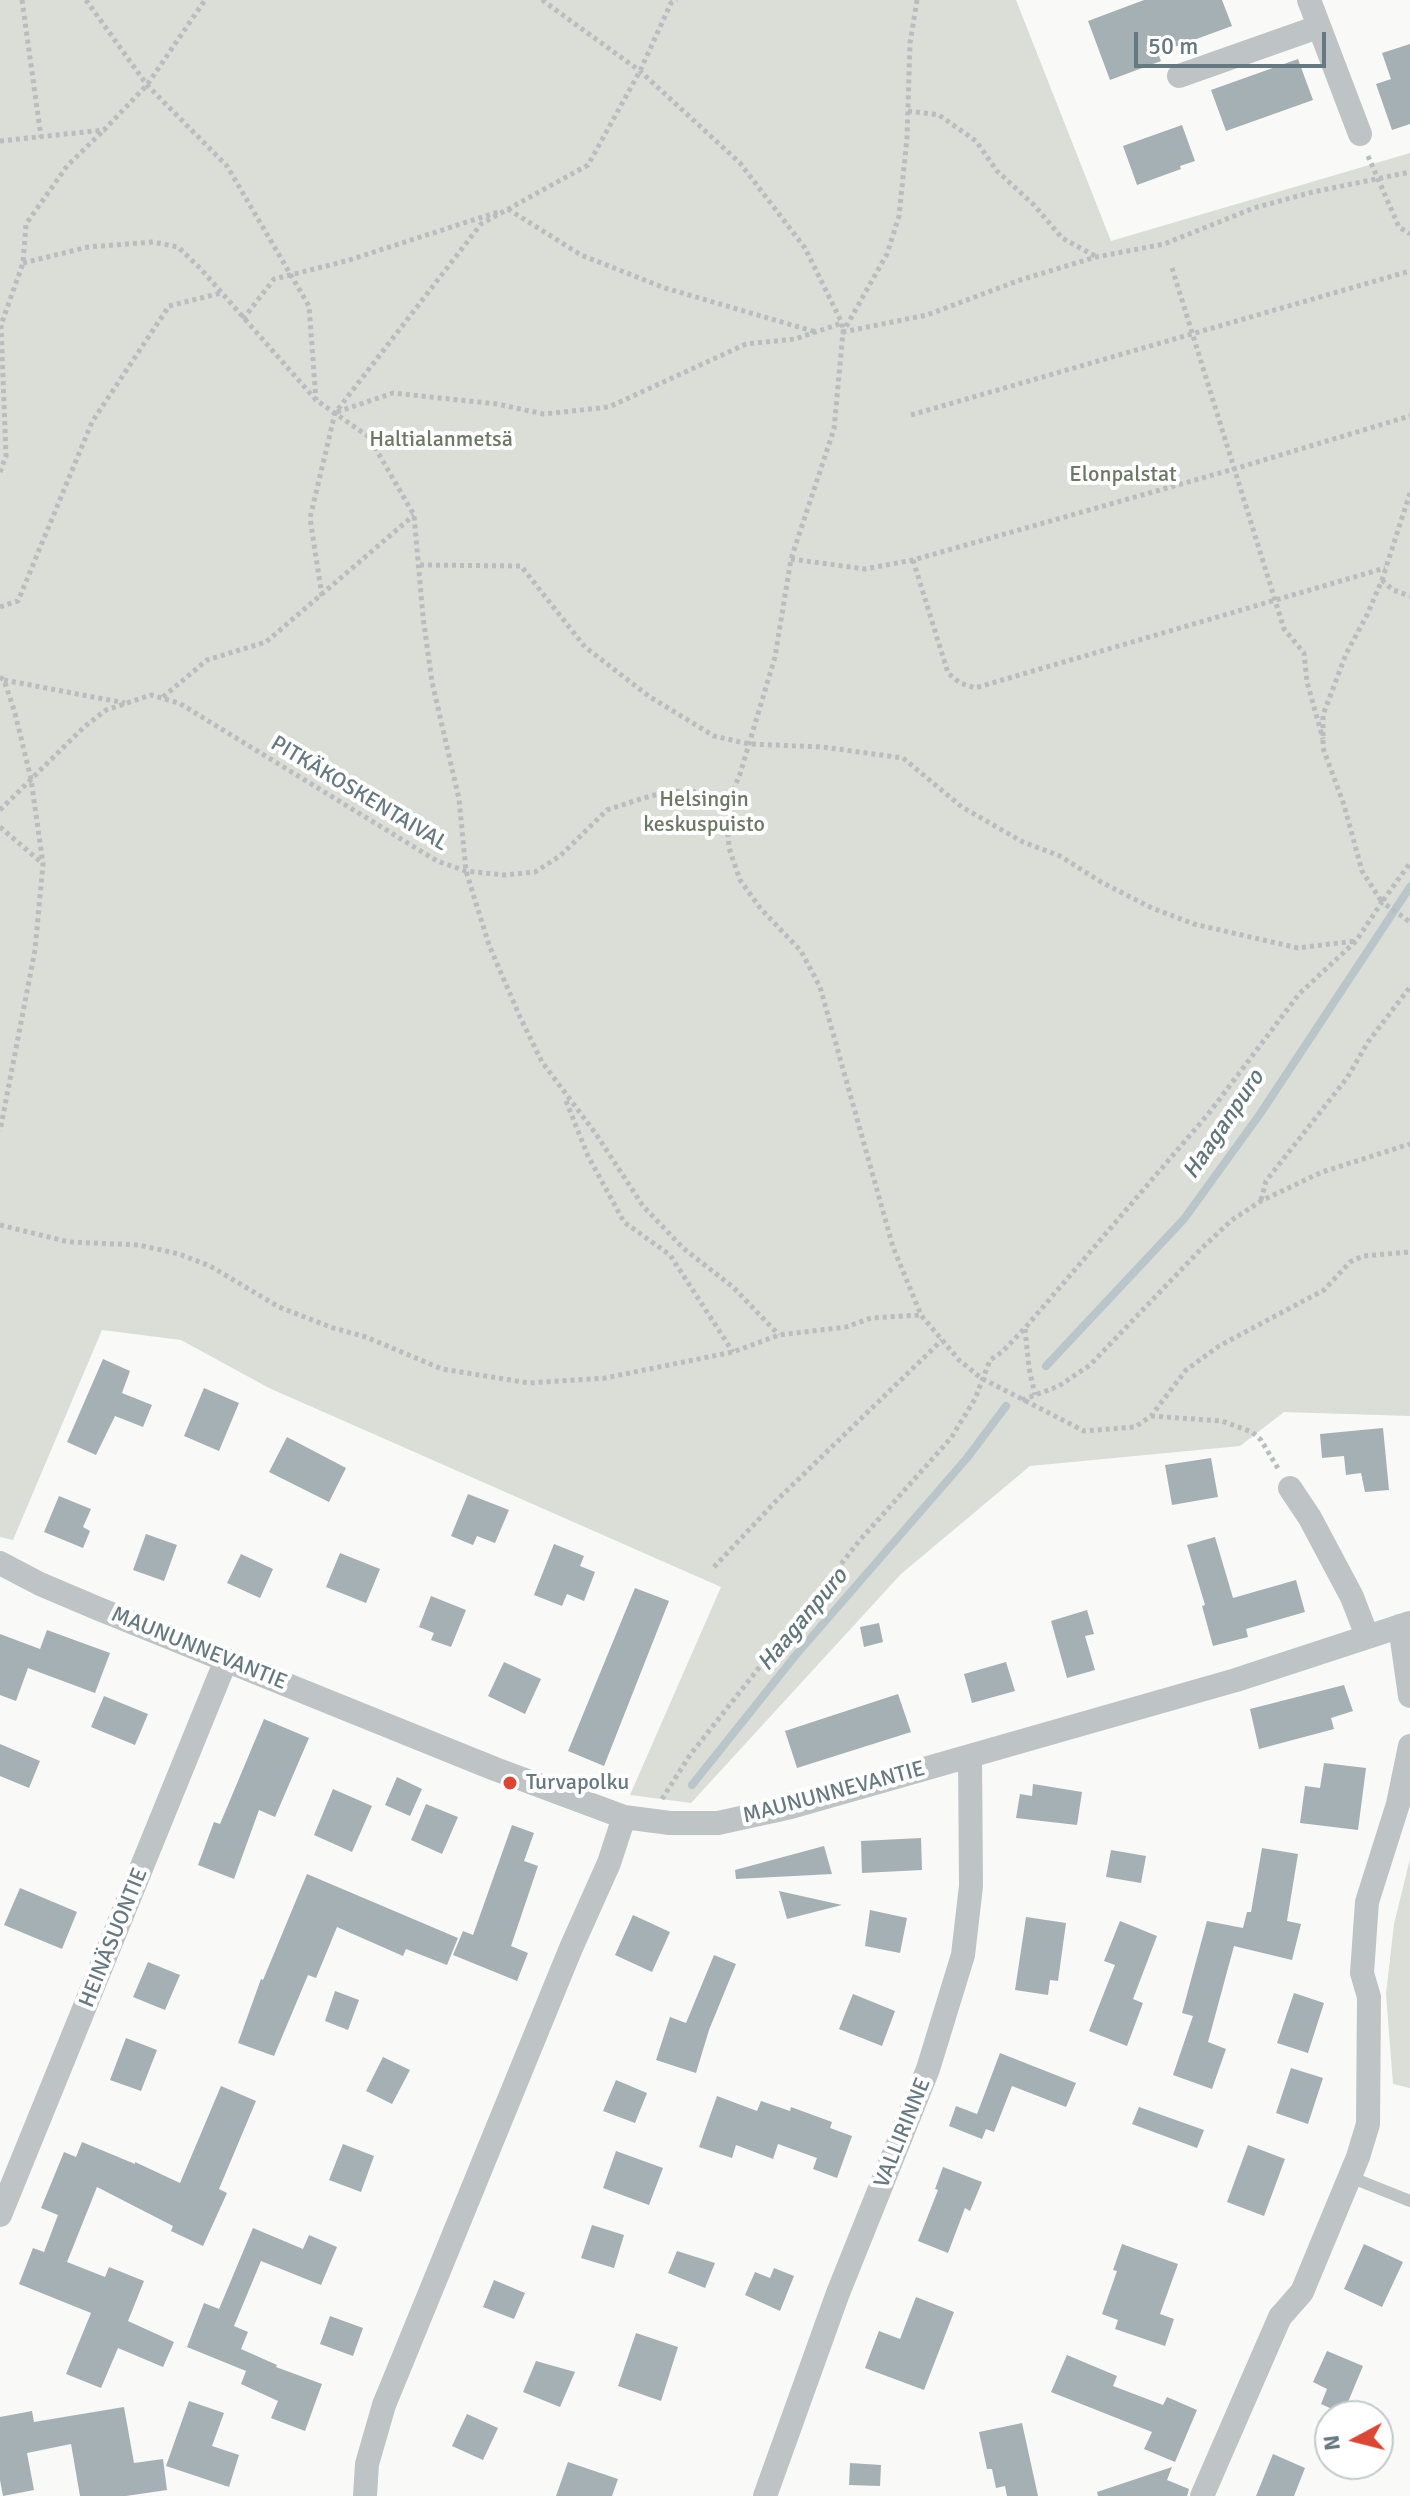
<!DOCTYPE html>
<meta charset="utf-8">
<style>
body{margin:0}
#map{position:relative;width:1410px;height:2496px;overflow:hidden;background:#f9f9f7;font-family:Signika,sans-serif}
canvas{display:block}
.north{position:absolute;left:1314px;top:2400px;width:80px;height:80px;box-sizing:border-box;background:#fff;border:2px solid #c2c9cc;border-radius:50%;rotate:263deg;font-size:22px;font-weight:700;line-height:32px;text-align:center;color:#667880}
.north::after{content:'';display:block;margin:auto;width:28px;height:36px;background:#da4835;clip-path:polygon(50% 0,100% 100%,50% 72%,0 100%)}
.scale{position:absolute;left:1134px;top:32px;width:192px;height:36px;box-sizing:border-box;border:4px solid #667880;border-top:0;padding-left:10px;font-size:24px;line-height:28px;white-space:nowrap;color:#667880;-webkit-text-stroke:6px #fff;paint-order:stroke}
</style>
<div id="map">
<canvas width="1410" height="2496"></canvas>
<div class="north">N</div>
<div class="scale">50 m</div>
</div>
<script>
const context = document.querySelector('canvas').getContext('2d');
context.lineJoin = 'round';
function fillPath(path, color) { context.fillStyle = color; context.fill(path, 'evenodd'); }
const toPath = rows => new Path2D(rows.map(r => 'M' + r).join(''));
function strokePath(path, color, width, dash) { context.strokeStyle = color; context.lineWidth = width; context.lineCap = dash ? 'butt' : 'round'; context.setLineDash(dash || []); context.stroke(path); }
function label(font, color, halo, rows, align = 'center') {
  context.font = font + ' Signika,sans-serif'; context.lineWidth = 8; context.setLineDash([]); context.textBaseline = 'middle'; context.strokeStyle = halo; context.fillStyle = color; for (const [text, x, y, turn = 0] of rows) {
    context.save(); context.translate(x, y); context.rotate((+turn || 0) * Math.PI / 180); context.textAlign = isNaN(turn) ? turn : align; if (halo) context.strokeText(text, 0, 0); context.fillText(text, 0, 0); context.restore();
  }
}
fillPath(toPath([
 [0,0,1016,0,1111,241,1410,153,1410,1416,1284,1412,1240,1446,1030,1466,901,1574,691,1803,630,1795,721,1587,269,1388,181,1340,102,1330,13,1540,0,1537],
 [1410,1859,1410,2088,1393,2084,1386,1994,1394,1924]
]), '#daded6');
strokePath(toPath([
 [1046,1366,1184,1219,1260,1114,1410,887],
 [692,1785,795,1656,967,1458,1006,1406]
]), '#b9c5c8', 8);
fillPath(toPath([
 [1144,0,1222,0,1232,26,1158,53,1161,61,1110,80,1088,21],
 [1410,44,1410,124,1392,130,1376,84,1391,79,1382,53],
 [1298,59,1313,100,1226,131,1211,90],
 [1182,125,1195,161,1180,166,1181,169,1137,185,1123,146],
 [103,1359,130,1371,122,1393,152,1405,143,1427,115,1416,96,1455,67,1442],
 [204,1388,239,1403,219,1451,184,1436],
 [1383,1428,1389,1490,1365,1492,1361,1473,1346,1475,1344,1456,1322,1458,1320,1434],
 [287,1437,346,1468,329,1502,269,1472],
 [1211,1458,1218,1497,1172,1505,1165,1465],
 [468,1494,509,1510,495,1543,477,1536,473,1545,451,1536],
 [59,1496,91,1509,83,1527,90,1531,83,1548,44,1532],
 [146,1534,177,1545,164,1581,133,1570],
 [1215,1537,1233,1598,1296,1580,1305,1612,1246,1629,1248,1637,1213,1646,1202,1606,1205,1605,1187,1545],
 [554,1544,584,1556,580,1566,595,1572,584,1601,567,1594,562,1606,534,1595],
 [340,1553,380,1569,366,1603,326,1587],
 [241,1554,273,1569,260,1598,227,1583],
 [635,1588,669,1601,604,1766,568,1751],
 [431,1596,466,1610,451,1647,431,1640,434,1633,419,1627],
 [1087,1610,1094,1634,1085,1636,1095,1670,1067,1678,1051,1621],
 [879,1623,883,1642,864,1647,860,1627],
 [47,1630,110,1653,95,1693,28,1668,16,1701,0,1695,0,1634,40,1649],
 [504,1662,541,1679,525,1714,488,1696],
 [1006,1662,1015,1691,972,1703,964,1674],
 [1344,1685,1353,1711,1331,1718,1334,1729,1259,1749,1250,1709],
 [898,1694,911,1732,797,1768,785,1731],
 [104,1696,148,1714,135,1745,91,1727],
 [264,1719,309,1738,275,1817,259,1810,234,1879,198,1865,214,1822,220,1824],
 [0,1744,40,1761,29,1788,0,1776],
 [1324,1763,1366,1768,1358,1830,1300,1823,1305,1786,1320,1788],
 [397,1777,422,1789,410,1816,385,1805],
 [1033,1784,1082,1792,1077,1825,1016,1818,1020,1794,1032,1796],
 [333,1789,372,1806,352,1852,314,1835],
 [426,1804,458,1817,442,1854,411,1840],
 [512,1825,534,1833,524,1861,538,1866,511,1946,528,1953,517,1981,453,1955,463,1931,473,1935],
 [921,1838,922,1870,862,1873,861,1841],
 [824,1846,832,1874,736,1879,735,1870],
 [1262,1848,1298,1854,1287,1921,1301,1924,1292,1960,1234,1946,1208,2042,1226,2049,1212,2089,1173,2075,1193,2016,1182,2013,1207,1921,1243,1928,1247,1912,1251,1912],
 [1111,1850,1146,1856,1141,1883,1106,1877],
 [307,1874,458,1938,447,1965,406,1949,403,1956,337,1927,316,1978,308,1975,274,2056,238,2043,261,1979,263,1980],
 [20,1888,77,1912,62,1949,4,1925],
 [779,1891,842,1905,787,1919],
 [870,1910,907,1918,900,1953,865,1946],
 [633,1915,670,1932,652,1972,615,1955],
 [1026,1917,1066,1923,1058,1981,1050,1980,1048,1995,1015,1990],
 [1120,1921,1157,1936,1133,1999,1143,2003,1127,2046,1089,2031,1115,1965,1104,1961],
 [714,1955,736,1964,709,2030,696,2073,656,2060,670,2017,686,2023],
 [148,1962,180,1975,165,2010,133,1997],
 [335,1991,359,2000,348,2030,325,2021],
 [1294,1993,1324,2003,1308,2053,1277,2043],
 [853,1994,895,2011,882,2046,839,2029],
 [126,2038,157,2050,141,2091,110,2080],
 [1000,2053,1076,2083,1066,2107,1012,2086,994,2132,986,2129,982,2139,949,2126,956,2106,977,2114],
 [383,2057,410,2070,392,2104,366,2091],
 [1291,2068,1323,2078,1308,2124,1276,2113],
 [616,2080,647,2093,635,2123,603,2111],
 [221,2086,256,2101,219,2189,227,2193,203,2246,171,2231,173,2226,97,2187,67,2262,105,2277,109,2267,144,2281,128,2321,174,2342,163,2367,118,2348,101,2388,66,2374,91,2313,19,2284,33,2248,44,2252,58,2215,41,2208,64,2152,76,2157,82,2142,135,2164,135,2162,180,2183],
 [717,2096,757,2111,761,2101,790,2111,791,2107,832,2122,830,2128,852,2136,837,2178,813,2169,817,2158,778,2144,773,2159,736,2145,732,2158,699,2147],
 [1139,2107,1204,2130,1197,2148,1132,2124],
 [343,2144,374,2156,361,2192,329,2180],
 [1248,2145,1285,2159,1264,2216,1227,2202],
 [616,2151,663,2168,649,2205,603,2188],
 [943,2167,982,2182,970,2211,965,2208,948,2253,918,2241,938,2190,935,2189],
 [592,2225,624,2235,614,2268,581,2258],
 [253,2228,303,2249,309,2235,337,2247,321,2285,261,2261,234,2326,248,2332,241,2349,277,2365,276,2367,322,2384,305,2431,271,2418,278,2401,241,2384,246,2371,187,2347,204,2303,219,2309],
 [1122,2244,1178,2264,1160,2314,1174,2319,1165,2346,1115,2329,1118,2320,1102,2314,1117,2271,1113,2270],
 [1364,2244,1403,2262,1382,2307,1344,2289],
 [677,2251,715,2263,705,2288,668,2273],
 [774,2268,794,2276,780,2311,745,2295,755,2272,770,2278],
 [494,2280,525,2293,514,2319,483,2307],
 [916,2297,954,2312,924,2390,865,2368,879,2331,900,2339],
 [330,2316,363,2328,353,2356,320,2344],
 [636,2333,678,2347,661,2401,618,2386],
 [1327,2351,1363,2366,1343,2414,1321,2404,1327,2389,1313,2382],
 [1067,2355,1117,2376,1113,2386,1163,2405,1167,2397,1197,2410,1175,2462,1144,2449,1152,2432,1051,2392],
 [536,2361,575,2372,560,2407,523,2392],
 [189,2401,224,2413,212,2446,239,2455,229,2487,166,2466],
 [124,2407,134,2463,163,2459,167,2490,126,2496,80,2496,71,2444,27,2453,34,2490,3,2496,0,2480,0,2417,32,2411,34,2422],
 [467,2414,498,2428,483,2460,452,2446],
 [1022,2423,1038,2496,1007,2496,1005,2486,996,2488,992,2469,987,2469,979,2432],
 [1273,2454,1305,2468,1294,2496,1256,2496],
 [568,2462,618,2479,612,2496,556,2496],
 [850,2463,881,2465,880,2486,849,2485],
 [1172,2467,1167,2480,1189,2489,1187,2496,1098,2496,1097,2492]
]), '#a5b0b4');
strokePath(toPath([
 [22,0,41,137],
 [86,0,147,85,227,166,309,306,316,400],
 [542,0,640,71,740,163,805,248,842,323,843,332,927,315,1020,280,1096,257,1164,244,1254,208,1313,192,1410,172],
 [917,0,910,43,907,138,899,216,887,254,843,332,834,429,791,559,775,657,740,774,726,808,729,848,740,880,761,909,801,951,820,987,893,1247,921,1315,959,1360,981,1378,1084,1431,1135,1427,1151,1416,1186,1370,1219,1346,1324,1290,1350,1262,1363,1256,1410,1252],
 [908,111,939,115,976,141,997,171,1034,205,1062,238,1095,256],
 [0,141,104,130,147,85,205,0],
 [1368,156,1399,227,1410,234],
 [508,209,581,255,665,288,816,332],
 [23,263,88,247,153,242,178,247,200,268,316,400,369,437,414,515,423,617,432,682,459,799,466,871,489,945,520,1017,542,1062,596,1134,643,1206,683,1248,733,1287,779,1335],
 [1172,268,1284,629,1304,653,1307,682,1323,739],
 [243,319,274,279,346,261,498,212],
 [337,412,393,393,497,404,544,414,609,407,746,344,795,339,842,323],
 [911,415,1410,271],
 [0,472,6,456,1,325,23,263,26,224,67,166,104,130],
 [1410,493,1382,580,1367,615,1346,654,1323,715,1323,748,1344,805,1362,871,1382,902,1410,863],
 [791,559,865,569,913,560,1234,469,1410,416],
 [913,560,948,673,960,683,975,688,1385,568],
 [420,565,521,566,585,647,650,697,714,736,749,744,823,747,903,758,962,807,1023,842,1060,856,1101,882,1152,908,1194,924,1298,948,1355,941],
 [1382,580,1393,590,1410,596],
 [322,596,310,518,335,413,481,224,588,165,640,71,671,3,677,0],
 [0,607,18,601,92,422,169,306,221,293],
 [0,677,4,680,15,713,31,779,43,864,35,950,0,1131],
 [4,680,125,703],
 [163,697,207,660,266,642,414,515],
 [0,810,84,727,106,710,151,695,179,703,437,861,466,871,504,875,535,872,560,856,607,810,650,796,674,791,704,792,713,796,726,808],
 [0,827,42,863],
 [566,1101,588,1156,624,1222,670,1255,733,1352],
 [1261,1200,1266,1181,1347,1078,1368,1042,1410,987],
 [0,1225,69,1242,139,1245,179,1254,210,1266,279,1307,333,1328,366,1337,442,1369,529,1383,605,1378,733,1352,779,1335,846,1327,871,1318,921,1315],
 [1025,1329,1029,1368,1035,1395],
 [1022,1400,1059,1386,1090,1365,1202,1248,1232,1220,1261,1201,1322,1172,1410,1144],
 [1151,1416,1222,1421,1252,1432,1261,1440,1279,1470],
 [714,1567,777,1500,942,1340],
 [662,1799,690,1755,860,1540,951,1438,975,1399,990,1360,1002,1352,1025,1328,1209,1113,1299,994,1356,941,1382,902,1410,922]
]), '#b9bdbf', 5, [4, 4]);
strokePath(toPath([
 [1350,2177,1410,2201]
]), '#bec4c6', 12);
strokePath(toPath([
 [1309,0,1360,134],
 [1179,76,1318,27],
 [1290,1488,1310,1518,1352,1597,1367,1636],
 [0,1563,40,1584,99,1609,495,1769,624,1817,670,1823,718,1823,791,1807,1236,1680,1410,1623],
 [1400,1626,1410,1696],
 [0,2215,226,1660],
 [365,2496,367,2464,384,2405,571,1948,609,1863,624,1817],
 [765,2496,838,2293,928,2069,963,1955,971,1886,970,1756],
 [1202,2496,1280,2317,1302,2292,1358,2157,1368,2124,1369,1997,1362,1973,1367,1902,1398,1804,1410,1746]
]), '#bec4c6', 24);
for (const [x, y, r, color] of [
 [510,1783,8,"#da4835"]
]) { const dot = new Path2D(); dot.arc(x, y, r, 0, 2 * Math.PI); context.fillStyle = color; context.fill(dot); strokePath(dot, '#fff', 3); }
label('22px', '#6a7864', '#fff', [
 ["Haltialanmetsä",441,440],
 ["Elonpalstat",1123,475],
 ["Helsingin",704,800],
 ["keskuspuisto",704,825]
]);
label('22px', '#667880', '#fff', [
 ["PITKÄKOSKENTAIVAL",359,794,31],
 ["MAUNUNNEVANTIE",199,1649,22],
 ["MAUNUNNEVANTIE",834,1793,-15],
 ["HEINÄSUONTIE",114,1938,-68],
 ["VALLIRINNE",903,2133,-68]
]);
label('22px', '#667880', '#fff', [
 ["Turvapolku",526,1783]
], 'left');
label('italic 24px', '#60767a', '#fff', [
 ["Haaganpuro",1224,1125,-56],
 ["Haaganpuro",803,1620,-50]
]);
</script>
